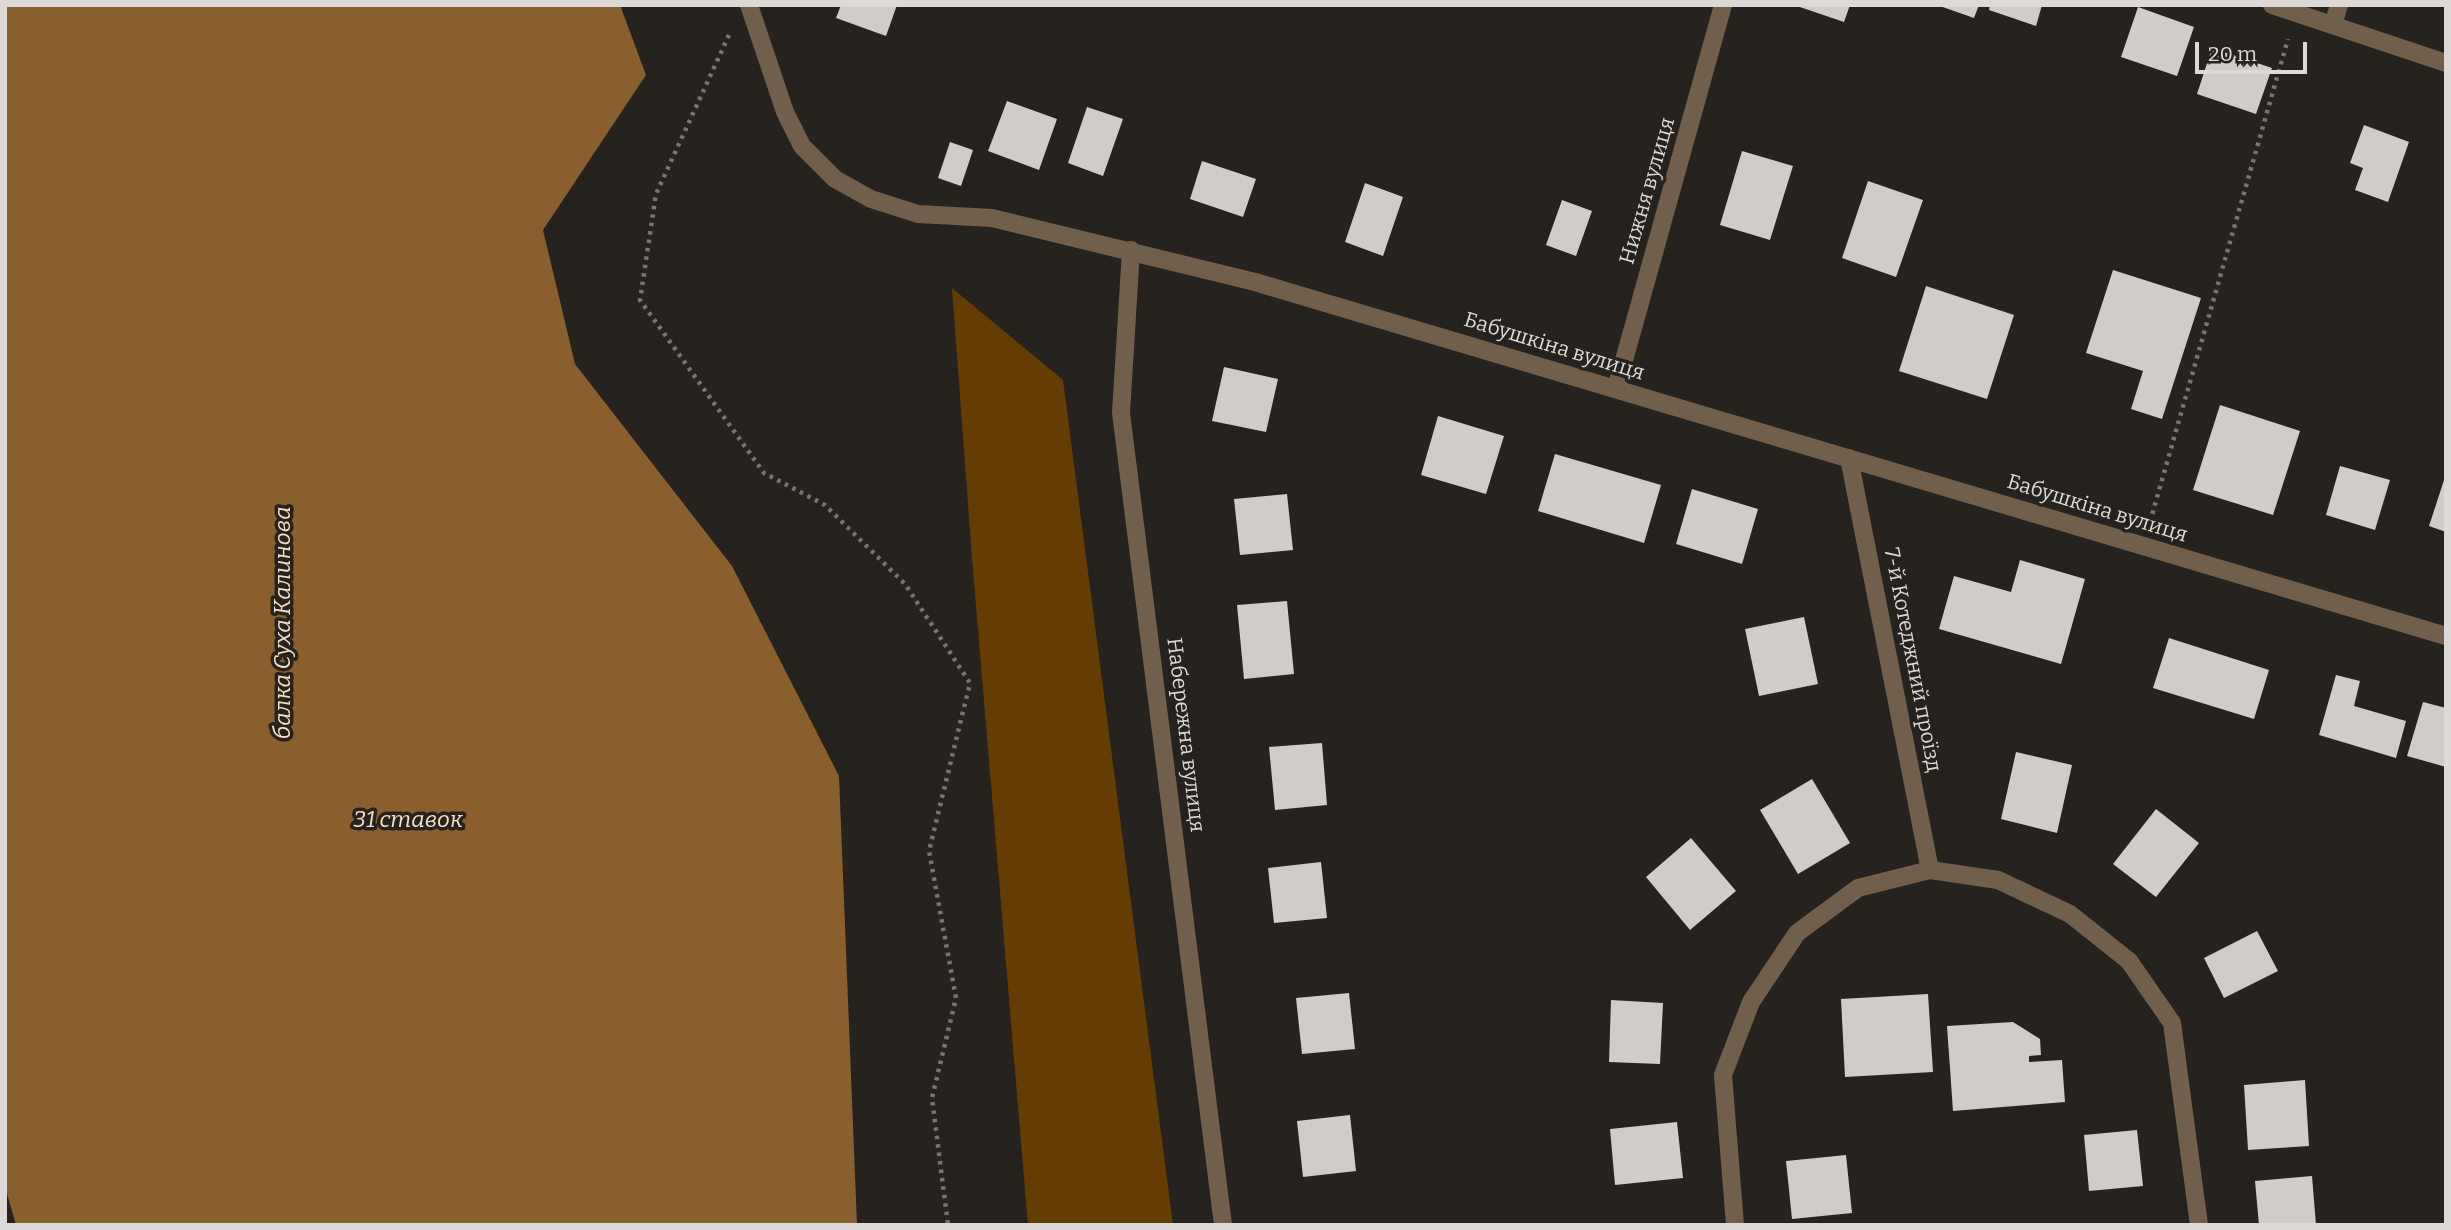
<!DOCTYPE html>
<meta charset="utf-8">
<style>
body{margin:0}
#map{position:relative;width:2451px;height:1230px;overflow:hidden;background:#26221e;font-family:Bitter,serif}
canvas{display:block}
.frame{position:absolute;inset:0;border:7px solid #dcd9d7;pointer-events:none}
.scale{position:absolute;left:2195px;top:42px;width:112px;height:32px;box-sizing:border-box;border:4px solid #dcd9d7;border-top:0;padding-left:9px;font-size:21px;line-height:24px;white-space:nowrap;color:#dcd9d7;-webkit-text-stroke:5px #26221e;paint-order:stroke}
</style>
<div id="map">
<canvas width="2451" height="1230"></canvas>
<div class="frame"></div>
<div class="scale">20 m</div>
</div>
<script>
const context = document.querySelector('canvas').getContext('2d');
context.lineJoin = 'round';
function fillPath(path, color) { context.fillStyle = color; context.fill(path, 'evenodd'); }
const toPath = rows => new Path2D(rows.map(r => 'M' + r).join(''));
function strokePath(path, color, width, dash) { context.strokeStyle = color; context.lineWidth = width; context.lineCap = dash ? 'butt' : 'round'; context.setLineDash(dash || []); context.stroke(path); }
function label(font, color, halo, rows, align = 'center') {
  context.font = font + ' Bitter,serif'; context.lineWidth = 7; context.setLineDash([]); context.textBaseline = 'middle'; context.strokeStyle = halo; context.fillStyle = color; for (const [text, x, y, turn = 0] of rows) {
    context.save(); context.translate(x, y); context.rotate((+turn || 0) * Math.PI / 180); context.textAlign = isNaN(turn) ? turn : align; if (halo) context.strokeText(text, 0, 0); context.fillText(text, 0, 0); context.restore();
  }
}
fillPath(toPath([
 [952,288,1063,380,1173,1225,1028,1225,972,558]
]), '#653d02');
fillPath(toPath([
 [5,5,620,5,646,75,543,230,575,364,732,566,839,776,857,1225,16,1225,5,1187]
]), '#895f2d');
fillPath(toPath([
 [841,5,897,5,886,36,836,18],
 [1794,5,1850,5,1844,22],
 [1937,5,1979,5,1974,18],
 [1990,5,2042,5,2036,26,1989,10],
 [2138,7,2194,27,2177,76,2121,57],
 [2212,48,2272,68,2256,114,2197,94],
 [1007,101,1057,119,1039,170,988,151],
 [1087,107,1123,119,1103,176,1068,163],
 [2364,125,2409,142,2388,202,2355,190,2363,168,2350,163],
 [950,142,973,150,961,186,938,178],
 [1742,151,1793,166,1770,240,1720,225],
 [1202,161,1256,179,1243,217,1190,199],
 [1868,181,1923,200,1896,277,1842,258],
 [1365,183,1403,197,1383,256,1345,242],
 [1562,200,1592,211,1576,256,1546,245],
 [2113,270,2201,298,2162,419,2131,409,2143,371,2086,353],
 [1926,286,2014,315,1987,399,1899,371],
 [1224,367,1278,379,1266,432,1212,421],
 [2220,405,2300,431,2273,515,2193,490],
 [1438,416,1504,436,1486,494,1421,475],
 [1555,454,1661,485,1644,543,1538,511],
 [2340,466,2390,480,2375,530,2326,515],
 [2445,477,2446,477,2446,532,2429,526],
 [1692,489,1758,509,1742,564,1676,544],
 [1287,494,1293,550,1240,555,1234,499],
 [2020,560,2085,579,2061,664,1939,629,1954,576,2011,592],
 [1287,601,1294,674,1244,679,1237,605],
 [1804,617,1818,684,1759,696,1745,629],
 [2169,638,2269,670,2254,719,2153,688],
 [2336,675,2360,681,2354,706,2406,721,2396,758,2319,735],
 [2423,702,2446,708,2446,767,2407,756],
 [1322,743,1327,805,1275,810,1269,747],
 [2016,752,2072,765,2057,833,2001,819],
 [1812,779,1850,843,1798,874,1760,810],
 [2156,809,2199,843,2156,897,2113,864],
 [1691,838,1736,891,1690,930,1646,877],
 [1321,862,1327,918,1274,923,1268,868],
 [2257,931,2278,971,2224,998,2204,958],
 [1349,993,1355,1049,1302,1054,1296,998],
 [1928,994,1933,1072,1845,1077,1841,999],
 [1611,1000,1663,1003,1660,1064,1609,1062],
 [2013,1022,2040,1039,2041,1055,2029,1056,2029,1062,2062,1060,2065,1102,1953,1111,1947,1026],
 [2305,1080,2309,1146,2248,1150,2244,1085],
 [1350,1115,1356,1171,1303,1177,1297,1121],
 [1677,1122,1683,1178,1615,1185,1610,1129],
 [2137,1130,2143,1186,2089,1191,2084,1135],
 [1846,1155,1852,1213,1792,1219,1786,1161],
 [2312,1176,2316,1225,2259,1225,2255,1181]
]), '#d1ccc7');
strokePath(toPath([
 [729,35,656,194,640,300,764,473,825,505,905,584,970,683,929,851,956,998,932,1098,948,1225],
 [2150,522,2288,39]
]), '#777370', 4.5, [3.5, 5]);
strokePath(toPath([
 [749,5,785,112,802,146,835,179,871,199,918,214,992,218,1255,282,2446,636],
 [2272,5,2446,63],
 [2333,25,2339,5],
 [1131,250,1121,413,1223,1225],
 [1616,389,1723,5],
 [1849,458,1930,870],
 [1735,1225,1723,1075,1751,1002,1797,933,1858,888,1930,870,1998,880,2070,914,2129,961,2172,1023,2199,1225]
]), '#715f4b', 18);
label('21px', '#dcd9d7', '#26221e', [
 ["Нижня вулиця",1648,191,-74],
 ["Бабушкіна вулиця",1554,347,17],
 ["Бабушкіна вулиця",2097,509,17],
 ["7-й Котеджний проїзд",1912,660,79],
 ["Набережна вулиця",1185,735,83]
]);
label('italic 23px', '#f8dec3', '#26221e', [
 ["балка Суха Калинова",284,623,-90],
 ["31 ставок",408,821]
]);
</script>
